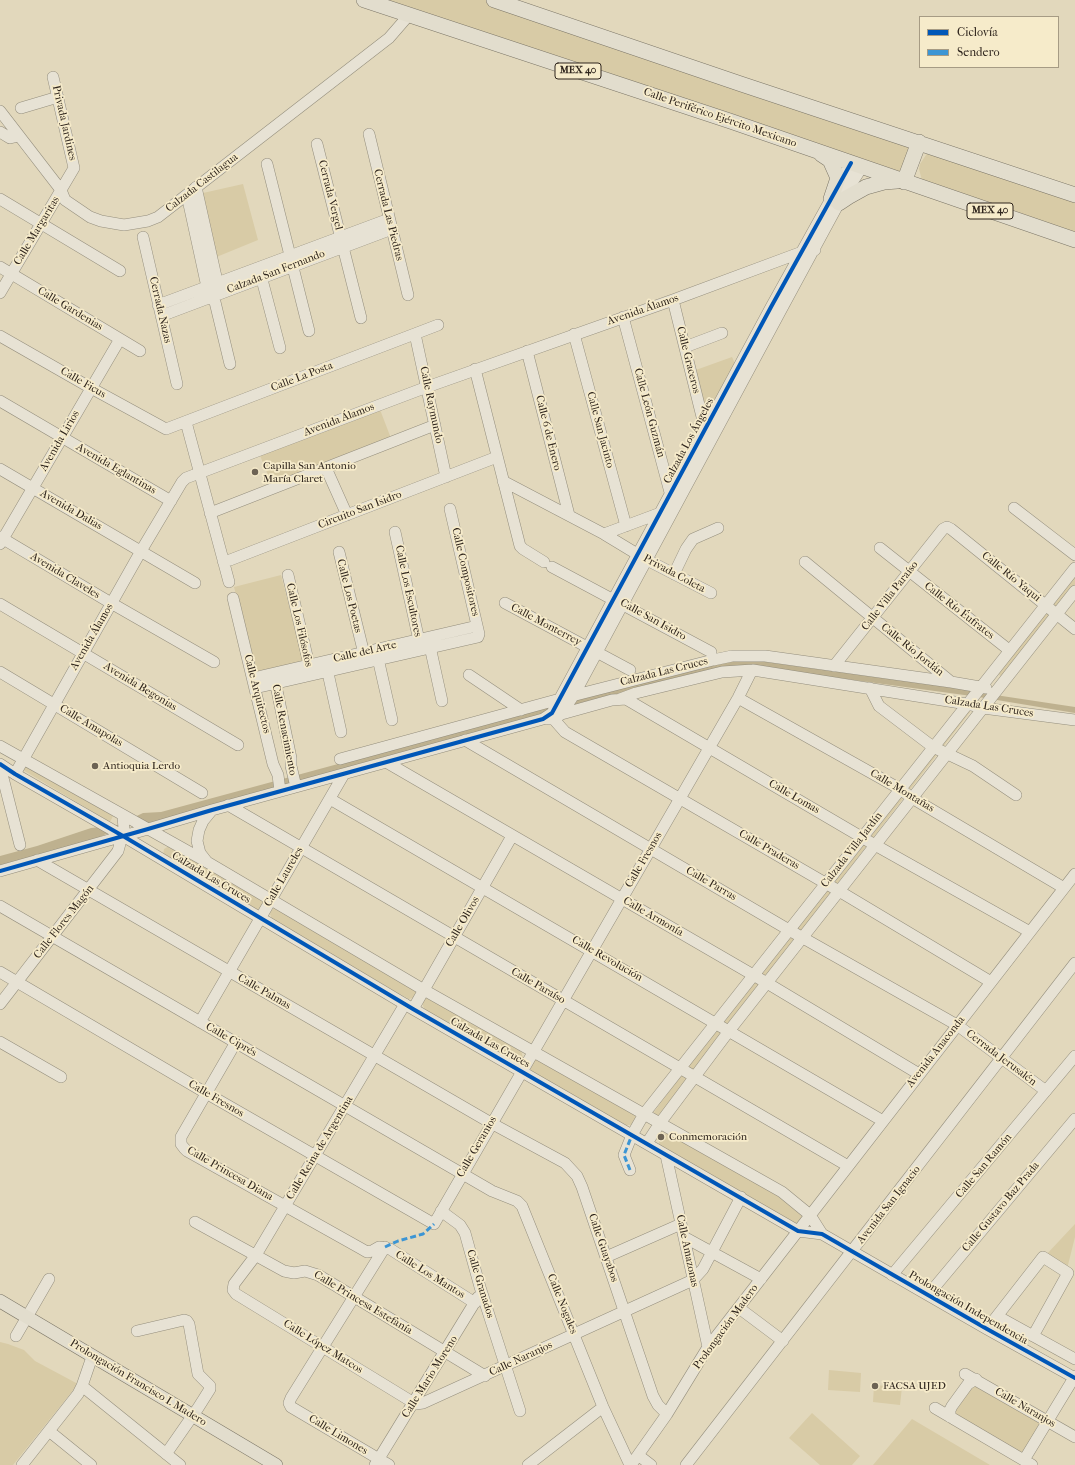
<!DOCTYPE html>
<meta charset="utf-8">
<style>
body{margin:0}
#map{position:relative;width:1075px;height:1465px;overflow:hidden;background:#e2d8bc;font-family:"IM FELL French Canon",serif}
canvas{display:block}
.legend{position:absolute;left:919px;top:16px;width:140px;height:52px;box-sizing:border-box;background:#f6ebca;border:1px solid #a69b84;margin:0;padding:5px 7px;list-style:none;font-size:12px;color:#2e241c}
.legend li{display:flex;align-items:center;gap:8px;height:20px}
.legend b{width:20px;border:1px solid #a69b84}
</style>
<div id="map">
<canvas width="1075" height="1465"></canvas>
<ul class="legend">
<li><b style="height:5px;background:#0057b8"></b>Ciclovía</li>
<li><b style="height:5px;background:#3c95d4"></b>Sendero</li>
</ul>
</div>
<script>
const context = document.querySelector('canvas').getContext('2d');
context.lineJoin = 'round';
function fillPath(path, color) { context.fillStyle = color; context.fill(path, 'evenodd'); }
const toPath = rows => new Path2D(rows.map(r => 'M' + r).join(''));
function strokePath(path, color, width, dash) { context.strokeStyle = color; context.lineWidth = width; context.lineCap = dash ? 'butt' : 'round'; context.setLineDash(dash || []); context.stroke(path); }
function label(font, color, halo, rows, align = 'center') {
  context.font = font + ' "IM FELL French Canon",serif'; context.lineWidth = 3.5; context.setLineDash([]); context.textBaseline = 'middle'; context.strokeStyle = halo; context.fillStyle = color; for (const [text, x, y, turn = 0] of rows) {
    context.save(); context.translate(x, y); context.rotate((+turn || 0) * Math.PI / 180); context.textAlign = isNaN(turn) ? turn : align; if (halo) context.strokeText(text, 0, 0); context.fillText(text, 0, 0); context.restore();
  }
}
fillPath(toPath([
 [367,0,492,0,904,138,909,150,905,167,896,174],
 [928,152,1075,196,1075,240,923,184,919,169,920,164],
 [243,184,258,240,214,258,203,193],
 [732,357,739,372,708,429,693,371],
 [379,407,392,441,273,487,259,453],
 [1075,574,1075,585,1003,676,1000,676,998,672],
 [281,575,304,662,257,675,234,587],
 [969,710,970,712,658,1116,655,1115,654,1112,682,1074],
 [27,764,113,816,110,822,23,770],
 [169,846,261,897,263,902,261,907,258,910,252,911,163,855,164,849],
 [275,907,416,984,417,994,413,998,409,999,273,922,270,914,271,911],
 [425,997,521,1049,523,1059,520,1061,515,1061,428,1013,425,1010,423,1006,423,1001],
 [538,1057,633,1112,635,1116,635,1121,631,1125,623,1125,534,1075,530,1068,530,1061],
 [667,1133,794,1204,804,1215,799,1224,793,1224,662,1147,659,1144,659,1140,660,1137],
 [1075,1224,1075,1237,1067,1269,1045,1256],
 [0,1342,8,1344,24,1350,35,1361,78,1384,13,1465,0,1465],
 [829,1370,861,1373,860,1392,828,1390],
 [975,1383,1046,1424,1026,1458,953,1415],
 [874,1385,902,1387,900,1405,873,1402],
 [812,1413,860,1456,852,1465,820,1465,789,1438],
 [912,1419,990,1465,873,1465]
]), '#d8cba6');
fillPath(toPath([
 [759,661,968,690,982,693,1075,707,1075,713,979,697,758,667,175,819,160,822,153,822,119,828,89,842,0,867,0,856,37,846,91,828,118,825,143,813,161,812,548,707,682,672,731,662]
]), '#beb18f');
const minor = toPath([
 [21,108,58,97],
 [0,111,61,190,65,200,90,217,101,221,124,225,148,221,158,217,389,38,409,15],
 [0,132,10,138,19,136],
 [369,134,408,295],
 [317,144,361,318],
 [267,164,309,331],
 [196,187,219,290],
 [187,195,207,287,210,297,215,302,230,364],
 [0,199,120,271],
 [143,237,177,384],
 [0,267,140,351],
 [260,272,280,348],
 [0,293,74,168,53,77],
 [673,300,706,433],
 [158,305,389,219],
 [161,316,392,229],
 [623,317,671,496],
 [415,334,446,477],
 [574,334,626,526],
 [0,336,91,388,166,429,438,325],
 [685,347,722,333],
 [527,351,569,515],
 [475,369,520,546,523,549,544,562],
 [0,401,171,501],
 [186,422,229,582],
 [326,468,347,515],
 [0,469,195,583],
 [503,481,604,534,647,560,711,593],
 [1014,508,1075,555],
 [210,513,435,425],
 [395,532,420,645],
 [604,534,663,512],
 [0,537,111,603,214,662],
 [0,544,120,339],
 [880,548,1009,650],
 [339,552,365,658],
 [223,561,230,560,497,457],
 [805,562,951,682],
 [552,567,711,652],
 [674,574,686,549,693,539,718,528],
 [288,575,311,673],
 [233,598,273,764,278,775,280,791],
 [505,603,630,670],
 [0,604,238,745],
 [429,642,442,701],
 [377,654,392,720],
 [326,664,341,732],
 [834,666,943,529,947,527,951,529,1075,629],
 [0,672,202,793],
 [469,675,521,710],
 [274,676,291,758,291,766,296,787],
 [253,678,477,626],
 [255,688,478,637,479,634,450,509],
 [870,688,879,706,933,747,973,766,1016,795],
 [738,698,900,789,912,798,1064,888],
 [620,699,636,693,722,672,753,670,967,704,983,708,1075,720],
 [550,715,565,732,839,891,991,982],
 [558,715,612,700,626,699,875,845,1030,932],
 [548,719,553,719,560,715,574,695,780,312,839,203,862,167],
 [465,740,789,930,957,1025,1046,1091],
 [0,746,207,862,424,990,782,1192,810,1215,822,1234],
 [340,759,560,699,713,660,732,656,765,656,951,682,986,688],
 [386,762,767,983,919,1074],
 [0,764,15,774,123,836,413,1009,798,1231,822,1234,987,1329,1075,1378],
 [0,766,20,845],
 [15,774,141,551,182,482,186,478,427,387,673,300,802,252,815,250],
 [330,799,883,1121],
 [228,805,848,1166],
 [37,860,491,1123,565,1163,577,1176,582,1187,653,1396,658,1405,667,1414],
 [207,862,200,853,197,841,199,830,203,821,212,810],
 [0,871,148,829,212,810,543,719,552,713,771,307,851,163],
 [0,906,492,1191,517,1201,522,1206,603,1407,630,1465],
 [0,972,206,1093,434,1224,738,698,750,674,753,670],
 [0,1004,118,851,124,829,123,816],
 [405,1004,256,1255,234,1284,233,1290,236,1294,414,1403,416,1404,423,1403,693,1280,703,1269,741,1197],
 [413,1009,512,836],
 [200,1022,344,774],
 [0,1042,61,1077],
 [236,1042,181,1137,181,1144,184,1148,187,1151,360,1248,367,1252,372,1251,379,1247,390,1249,475,1303],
 [647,1143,660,1123,729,1031,1075,591],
 [666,1155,708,1347],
 [630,1170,624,1155,632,1135,644,1114,1075,568],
 [441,1211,460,1225,465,1233,480,1287,520,1411],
 [195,1222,284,1271,294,1273,305,1271,318,1275,485,1376],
 [684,1237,761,1279],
 [385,1247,291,1398,289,1403,291,1407,389,1465],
 [606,1257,681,1224],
 [892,1275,1075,1056],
 [928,1295,1075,1119],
 [739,1308,783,1341],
 [997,1316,1075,1359],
 [987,1329,1043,1257,1068,1273,1033,1336],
 [137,1331,184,1320,187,1321,189,1324,198,1374,210,1386,210,1389,198,1408,166,1454],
 [16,1336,49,1279],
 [965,1374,1075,1437],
 [82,1386,180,1465],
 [935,1408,1032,1465],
 [950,1417,950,1410,952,1406,968,1384,976,1379],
 [49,1431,91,1465],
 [638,1455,651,1465],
 [1024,1460,1075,1376],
 [22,1465,78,1394,82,1386,92,1357],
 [375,1465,478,1297],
 [528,1465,603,1407],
 [631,1465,667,1414,708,1347,1075,874],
 [686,1465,1075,963]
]);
const major = toPath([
 [0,1301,276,1465]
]);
const highway = toPath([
 [364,0,730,121,1075,240],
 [494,0,741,84,1075,195],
 [821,154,830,160,838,178,831,199],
 [904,182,919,142],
 [839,203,848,197,866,187,884,182,897,181]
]);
strokePath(minor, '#948e7d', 12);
strokePath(major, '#7c7667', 14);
strokePath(highway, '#7c7667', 16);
strokePath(minor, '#e7e2d4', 11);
strokePath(major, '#e2ddcd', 13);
strokePath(highway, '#e2ddcd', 15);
strokePath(toPath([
 [630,1170,624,1155,632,1135],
 [385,1247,398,1241,423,1234,434,1224]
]), '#3c95d4', 3, [6, 3]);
strokePath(toPath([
 [0,764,15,774,123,836,413,1009,798,1231,822,1234,987,1329,1075,1378],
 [0,871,148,829,212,810,543,719,552,713,771,307,851,163]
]), '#0057b8', 4);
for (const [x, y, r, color] of [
 [255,472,4,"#6d6354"],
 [95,766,4,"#6d6354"],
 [661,1137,4,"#6d6354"],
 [875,1386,4,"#6d6354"]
]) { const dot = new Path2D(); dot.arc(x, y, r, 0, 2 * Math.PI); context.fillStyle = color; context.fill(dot); strokePath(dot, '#f6ebca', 1.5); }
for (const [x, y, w] of [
 [578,71,46],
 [990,211,46]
]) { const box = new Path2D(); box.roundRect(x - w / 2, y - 8, w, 16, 3); context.fillStyle = '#f6ebca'; context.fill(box); strokePath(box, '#2e241c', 1); }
label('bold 10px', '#2e241c', null, [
 ["MEX 40",578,71],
 ["MEX 40",990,211]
]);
label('11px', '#2e241c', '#f6ebca', [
 ["Calle Periférico Ejército Mexicano",720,118,19],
 ["Privada Jardines",64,123,77],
 ["Calzada Castilagua",202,183,-38],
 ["Cerrada Vergel",330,195,76],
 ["Cerrada Las Piedras",388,215,76],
 ["Calle Margaritas",37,231,-59],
 ["Calzada San Fernando",276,272,-21],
 ["Calle Gardenias",70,309,31],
 ["Cerrada Nazas",160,310,77],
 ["Avenida Álamos",643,310,-19],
 ["Calle Graceros",688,360,76],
 ["Calle La Posta",302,377,-21],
 ["Calle Ficus",83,383,30],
 ["Calle Raymundo",431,405,78],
 ["Calle León Guzmán",649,413,75],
 ["Avenida Álamos",339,420,-21],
 ["Calle San Jacinto",600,430,75],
 ["Calle 6 de Enero",548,433,76],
 ["Avenida Lirios",60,441,-60],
 ["Calzada Los Ángeles",689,441,-62],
 ["Avenida Eglantinas",116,469,30],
 ["Avenida Dalias",71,510,30],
 ["Circuito San Isidro",360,510,-21],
 ["Calle Compositores",465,572,77],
 ["Privada Coleta",674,574,28],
 ["Avenida Claveles",65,576,31],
 ["Calle Río Yaqui",1011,577,39],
 ["Calle Los Escultores",408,591,78],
 ["Calle Los Poetas",349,596,76],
 ["Calle Villa Paraíso",890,596,-52],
 ["Calle Río Éufrates",959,611,38],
 ["Calle San Isidro",653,620,29],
 ["Calle Los Filósofos",299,625,77],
 ["Calle Monterrey",546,625,28],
 ["Avenida Álamos",92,637,-60],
 ["Calle Río Jordán",912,650,39],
 ["Calle del Arte",365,652,-13],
 ["Calzada Las Cruces",664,672,-14],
 ["Avenida Begonias",140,687,31],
 ["Calle Arquitectos",257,694,76],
 ["Calzada Las Cruces",989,707,9],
 ["Calle Amapolas",91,726,31],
 ["Calle Renacimiento",284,730,79],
 ["Calle Montañas",902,791,31],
 ["Calle Lomas",794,797,30],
 ["Calle Praderas",769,850,30],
 ["Calzada Villa Jardín",852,850,-52],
 ["Calle Fresnos",644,860,-60],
 ["Calle Laureles",284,877,-60],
 ["Calzada Las Cruces",211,878,31],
 ["Calle Parras",711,884,30],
 ["Calle Armonía",653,917,30],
 ["Calle Flores Magón",64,922,-52],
 ["Calle Olivos",463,922,-60],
 ["Calle Revolución",607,959,30],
 ["Calle Paraíso",538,986,30],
 ["Calle Palmas",264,992,30],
 ["Calle Ciprés",231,1040,30],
 ["Calzada Las Cruces",490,1043,30],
 ["Avenida Anaconda",936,1052,-52],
 ["Cerrada Jerusalén",1001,1058,37],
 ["Calle Fresnos",216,1099,30],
 ["Calle Geranios",477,1147,-60],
 ["Calle Reina de Argentina",320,1148,-59],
 ["Calle San Ramón",984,1166,-50],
 ["Calle Princesa Diana",230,1174,30],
 ["Avenida San Ignacio",889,1205,-52],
 ["Calle Gustavo Baz Prada",1001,1207,-50],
 ["Calle Guayabos",603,1248,71],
 ["Calle Amazonas",687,1251,78],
 ["Calle Los Mantos",430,1275,32],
 ["Calle Granados",480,1284,73],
 ["Calle Princesa Estefanía",363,1303,31],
 ["Calle Nogales",562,1304,68],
 ["Prolongación Independencia",968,1308,30],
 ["Prolongación Madero",726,1327,-54],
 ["Calle López Mateos",323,1347,32],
 ["Calle Naranjos",521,1359,-25],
 ["Calle Mario Moreno",430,1377,-58],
 ["Prolongación Francisco I. Madero",138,1383,31],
 ["Calle Naranjos",1025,1408,30],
 ["Calle Limones",338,1435,31]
]);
label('11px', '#2e241c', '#f6ebca', [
 ["Capilla San Antonio",263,466],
 ["María Claret",263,479],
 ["Antioquia Lerdo",103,766],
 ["Conmemoración",669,1137],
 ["FACSA UJED",883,1386]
], 'left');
</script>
